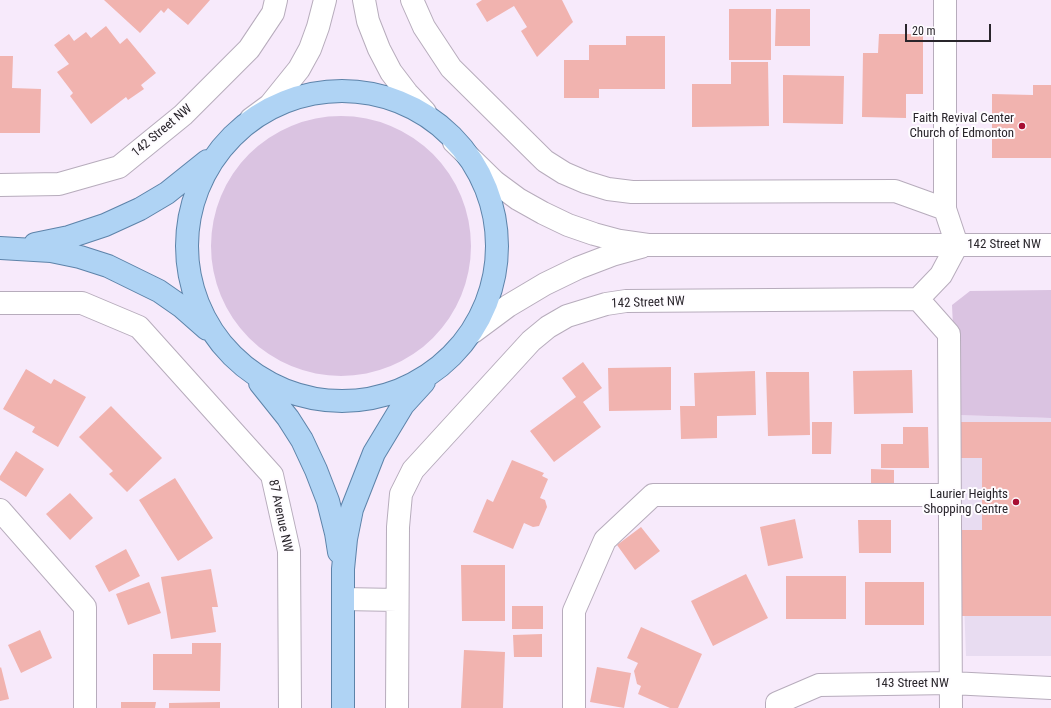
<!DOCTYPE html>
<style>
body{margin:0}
#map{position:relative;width:1051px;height:708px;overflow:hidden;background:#f7eafb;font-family:"Roboto Condensed",sans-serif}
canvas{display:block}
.scale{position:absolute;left:905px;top:24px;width:86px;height:18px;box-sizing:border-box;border:2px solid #29252b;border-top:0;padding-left:5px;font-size:12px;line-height:14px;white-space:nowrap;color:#29252b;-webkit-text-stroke:3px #fefcff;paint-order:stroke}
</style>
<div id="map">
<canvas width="1051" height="708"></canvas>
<div class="scale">20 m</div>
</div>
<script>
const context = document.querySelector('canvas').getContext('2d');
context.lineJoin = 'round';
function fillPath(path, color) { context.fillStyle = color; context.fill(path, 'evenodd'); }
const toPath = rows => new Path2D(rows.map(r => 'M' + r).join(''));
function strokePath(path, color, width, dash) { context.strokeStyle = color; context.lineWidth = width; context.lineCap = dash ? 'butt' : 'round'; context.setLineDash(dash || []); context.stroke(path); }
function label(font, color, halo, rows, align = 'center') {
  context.font = font + ' "Roboto Condensed",sans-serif'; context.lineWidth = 4; context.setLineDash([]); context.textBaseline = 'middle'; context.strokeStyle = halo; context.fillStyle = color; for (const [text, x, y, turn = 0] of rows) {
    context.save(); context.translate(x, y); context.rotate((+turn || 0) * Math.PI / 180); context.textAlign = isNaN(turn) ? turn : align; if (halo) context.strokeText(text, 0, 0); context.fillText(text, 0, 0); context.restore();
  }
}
fillPath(toPath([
 [957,415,1051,418,1051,656,966,656]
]), '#e8dcf1');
fillPath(toPath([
 '211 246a130 130 0 1 1 260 0a130 130 0 1 1-260 0Z',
 [1051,290,1051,418,957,415,952,305,970,291]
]), '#dac3e1');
fillPath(toPath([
 [104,0,210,0,188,25,168,8,164,13,161,10,140,33],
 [482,0,562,0,573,22,537,57,521,31,527,27,514,6,487,22,476,4],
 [729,9,771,9,771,60,729,60],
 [776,9,810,9,810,46,775,46],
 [106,26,120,44,127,38,156,73,141,85,144,89,128,100,126,97,91,124,70,96,73,93,57,72,69,64,54,45,69,34,74,41,86,32,91,38],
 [879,34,923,34,923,94,906,94,906,118,862,117,863,53,878,53],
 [626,36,665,36,665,89,599,89,599,98,564,98,564,60,589,60,589,45,626,45],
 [0,56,13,56,12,88,41,89,40,133,0,133],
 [731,62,768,62,769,126,692,127,692,84,731,84],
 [783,75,844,76,843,124,783,123],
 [1033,85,1051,85,1051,158,992,158,992,94,1033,95],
 [583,362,602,388,583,402,601,427,554,462,530,431,576,397,562,378],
 [671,367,671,410,609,411,608,368],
 [26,369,51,384,54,379,86,397,58,447,32,432,35,427,3,409],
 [912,370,913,413,854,414,853,371],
 [755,371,756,415,717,416,717,438,681,439,680,406,695,406,694,373],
 [766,372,809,372,810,435,768,436],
 [111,406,162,458,127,492,109,474,113,471,79,437],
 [812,422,832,422,831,454,812,454],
 [958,422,1051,422,1051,616,957,616,956,530,982,530,982,458,958,458],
 [903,427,928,427,929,468,881,468,881,444,903,444],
 [16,451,44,469,26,497,0,480,0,476],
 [512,460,544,473,542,476,548,479,540,498,545,500,547,507,539,526,533,527,524,523,513,549,473,532,487,499,493,502],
 [871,469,894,470,894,488,871,488],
 [175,478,213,538,178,561,139,500],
 [70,493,93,518,70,540,46,514],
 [795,519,803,558,768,566,760,527],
 [858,520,891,520,891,553,859,553],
 [641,527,660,551,635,570,617,545],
 [126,549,140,576,109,592,95,566],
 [461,565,505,565,505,621,462,621],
 [211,569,218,607,212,607,216,632,171,639,161,577],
 [746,574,768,618,713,646,691,601],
 [786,576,846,576,846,619,786,619],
 [149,582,161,613,128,625,116,594],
 [865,582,924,582,924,625,865,625],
 [512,606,543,606,543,629,512,629],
 [641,627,702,654,678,708,670,708,638,694,641,686,637,684,634,671,638,663,627,658],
 [40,630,52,658,21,673,8,645],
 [542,634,542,657,514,657,513,635],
 [192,643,221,643,220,691,153,690,153,654,192,654],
 [464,650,505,652,503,708,461,708],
 [1,667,9,699,0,701,0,668],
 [597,667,631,673,624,708,590,702],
 [121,702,156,702,155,708,121,708],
 [220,702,220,708,169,708,169,703]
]), '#f1b3af');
const minor = toPath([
 [364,0,368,21,379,49,391,72,407,93,425,112],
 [945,0,945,209],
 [251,119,270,105,299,69,310,49,318,27,325,0],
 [454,142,495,182,518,199,543,213,568,225,594,234,620,241,648,245,1051,245],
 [0,185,59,184,119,167,183,115,249,49,273,13,276,0],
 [918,299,949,334,951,708],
 [0,303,82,303,139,327,272,475,289,551,290,708],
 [473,332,508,306,545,284,578,268,612,255,641,247],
 [0,510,85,607,85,708],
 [343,599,397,600],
 [397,708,398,527,401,494,413,470,531,341,548,327,567,316,606,304,626,301,918,299,941,275,957,245,945,209,895,191,632,192,608,189,585,182,564,173,545,161,451,68,424,27,412,0],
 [574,708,574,611,605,540,653,495,950,495],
 [777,708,777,703,819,685,951,683,1051,688]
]);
const major = toPath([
 '187 246a155 155 0 1 1 310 0a155 155 0 1 1-310 0Z',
 [35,244,69,237,105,225,140,209,167,193,207,161],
 [0,248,51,251,80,257,108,266,159,291,182,307,207,329],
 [260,383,288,418,302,440,316,470,328,501,336,533,339,552],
 [343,708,343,569,346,539,352,509,374,453,403,405,424,382]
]);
strokePath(minor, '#b7acbc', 24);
strokePath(major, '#5d83a9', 24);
strokePath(minor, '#fff', 22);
strokePath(major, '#afd3f4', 22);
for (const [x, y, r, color] of [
 [1022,126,4,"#a70f33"],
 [1016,502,4,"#a70f33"]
]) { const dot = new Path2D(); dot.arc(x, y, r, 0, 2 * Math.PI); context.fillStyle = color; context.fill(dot); strokePath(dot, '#fefcff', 1.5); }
label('13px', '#29252b', '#fefcff', [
 ["Faith Revival Center",1014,119],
 ["Church of Edmonton",1014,134],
 ["Laurier Heights",1008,495],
 ["Shopping Centre",1008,510]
], 'right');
label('13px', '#29252b', '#fefcff', [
 ["142 Street NW",162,131,-40],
 ["142 Street NW",1004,245],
 ["142 Street NW",648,303,-2],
 ["87 Avenue NW",280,516,78],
 ["143 Street NW",912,684]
]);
</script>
